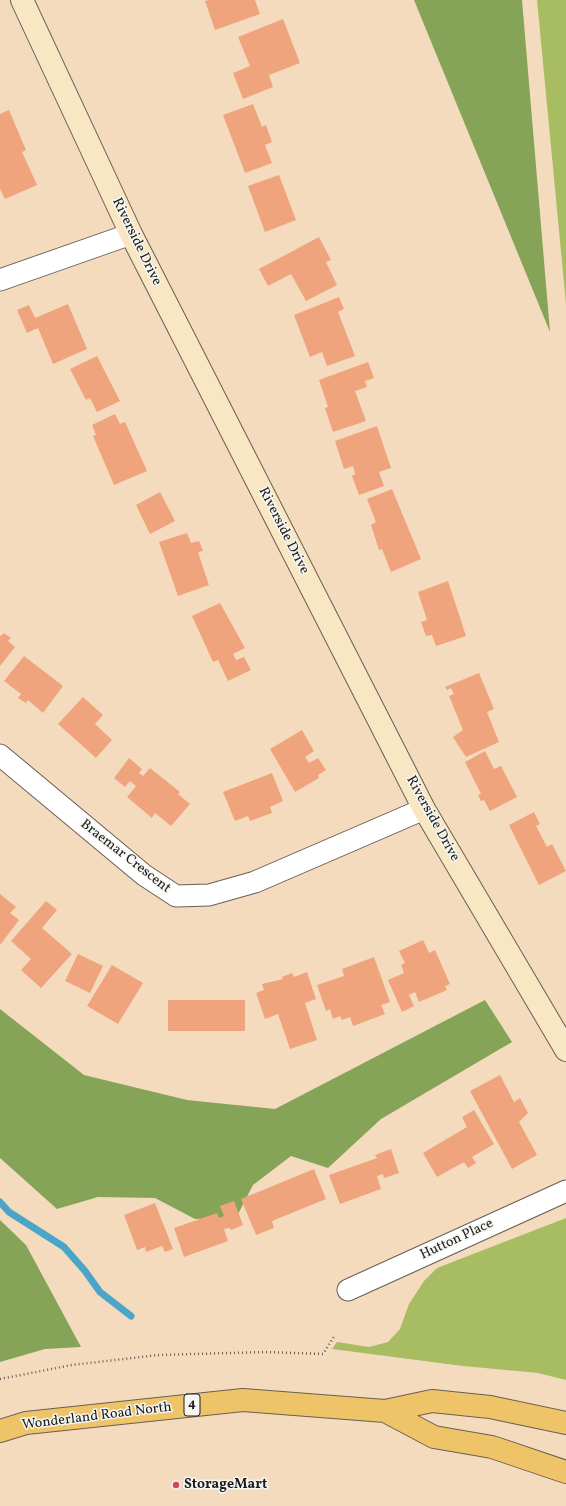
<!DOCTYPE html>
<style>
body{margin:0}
canvas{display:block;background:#f4dbbe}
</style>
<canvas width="566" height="1506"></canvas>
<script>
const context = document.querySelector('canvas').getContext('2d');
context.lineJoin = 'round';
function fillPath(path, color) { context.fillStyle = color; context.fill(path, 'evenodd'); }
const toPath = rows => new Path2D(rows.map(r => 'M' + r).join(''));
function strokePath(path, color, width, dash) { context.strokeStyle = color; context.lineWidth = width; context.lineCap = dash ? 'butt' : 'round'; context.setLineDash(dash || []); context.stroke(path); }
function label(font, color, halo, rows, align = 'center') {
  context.font = font + ' Vollkorn,serif'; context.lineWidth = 3; context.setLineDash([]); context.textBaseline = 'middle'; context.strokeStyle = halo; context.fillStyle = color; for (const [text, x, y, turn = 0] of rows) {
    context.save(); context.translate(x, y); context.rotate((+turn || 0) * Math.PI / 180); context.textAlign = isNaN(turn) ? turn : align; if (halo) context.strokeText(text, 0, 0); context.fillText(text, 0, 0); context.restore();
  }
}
fillPath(toPath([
 [537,0,566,0,566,304],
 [566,1218,566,1380,538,1373,463,1366,332,1349,337,1342,369,1347,388,1342,400,1329,409,1304,424,1281,437,1268]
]), '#a8bd62');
fillPath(toPath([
 [414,0,522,0,550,332],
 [485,1000,512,1042,381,1119,328,1168,291,1156,253,1185,236,1218,195,1219,155,1198,98,1197,57,1209,0,1158,0,1009,84,1075,187,1100,275,1109],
 [0,1220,26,1245,81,1347,45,1349,0,1362]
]), '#86a458');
strokePath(toPath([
 [0,1202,9,1212,64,1247,85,1271,100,1292,131,1316]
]), '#4aa5c8', 7);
fillPath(toPath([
 [209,0,255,0,260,14,215,30,205,1],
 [283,19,300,63,269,75,273,87,243,99,233,73,250,66,238,37],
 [253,104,262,127,266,125,272,142,265,145,272,163,245,173,223,115],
 [9,110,26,150,22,152,37,185,5,199,0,189,0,114],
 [279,175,296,220,265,232,248,186],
 [319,237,331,260,326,262,337,285,306,301,291,274,268,286,259,269],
 [339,297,344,309,338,312,355,356,327,366,322,352,310,357,294,315],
 [68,304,87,349,53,364,38,328,27,333,17,310,29,305,35,318],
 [97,356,120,401,97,412,90,398,86,400,70,369],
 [368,362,374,378,365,381,367,387,355,391,366,421,333,432,325,408,328,407,319,380],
 [115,414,120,424,125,422,147,471,114,485,93,436,96,435,92,425],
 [377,426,391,468,379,472,384,486,359,495,352,476,355,474,353,466,344,469,335,441],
 [392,489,421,559,391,572,382,549,379,550,371,525,376,522,367,499],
 [160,492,175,521,150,534,136,505],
 [187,533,191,543,199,541,203,551,198,552,209,585,178,596,159,542],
 [448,581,466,636,436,646,432,635,426,636,421,622,427,620,418,592],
 [220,603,245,648,233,654,236,660,244,657,251,670,228,681,218,660,213,662,192,616],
 [4,633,11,638,8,641,15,647,0,666,0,635,1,636],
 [24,656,63,686,43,713,28,700,26,703,18,698,21,694,4,681],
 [479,673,494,709,487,712,499,742,466,757,453,737,463,730,449,696,454,694,451,688,447,690,445,687],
 [83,697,103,715,95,724,112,740,96,758,58,724],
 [302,730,314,751,305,757,309,763,318,758,326,770,318,775,319,778,295,792,270,749],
 [485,751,494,769,501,766,517,797,490,811,484,800,481,801,478,795,481,794,465,762],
 [129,758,142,769,139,773,143,776,150,768,180,792,178,794,190,804,171,826,155,813,152,818,127,797,136,786,130,781,125,787,114,778],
 [272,773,283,801,270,807,272,813,250,821,248,816,235,821,223,792],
 [534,812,540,824,536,826,547,847,552,844,566,871,539,885,509,825],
 [0,894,16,907,10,913,19,920,0,945],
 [46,901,57,910,42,928,72,954,41,988,21,970,31,959,11,941],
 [423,940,429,953,435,950,450,984,445,986,447,990,419,1002,415,992,409,995,414,1006,402,1012,388,980,404,973,401,965,405,963,399,951],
 [78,954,103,966,90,993,65,981],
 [374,957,390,1002,381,1005,385,1014,353,1026,350,1017,342,1020,340,1016,333,1019,330,1009,326,1011,317,985,344,976,342,969],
 [112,965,143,983,118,1024,87,1006],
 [307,972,316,999,305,1003,317,1040,290,1049,278,1014,265,1019,256,993,264,990,262,984,283,979,282,977,292,973,294,977],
 [168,1000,245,1000,245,1031,168,1031],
 [500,1075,514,1102,520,1098,528,1113,519,1122,537,1155,512,1169,470,1091],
 [474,1110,494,1144,472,1157,476,1163,468,1168,464,1162,437,1177,423,1153,467,1127,462,1117],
 [391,1149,399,1173,384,1178,383,1174,377,1176,381,1189,340,1204,329,1175,377,1158,375,1155],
 [314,1169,326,1199,272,1221,274,1228,256,1235,241,1199],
 [234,1201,243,1225,231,1230,229,1228,224,1229,228,1241,184,1257,174,1228,217,1213,219,1218,224,1216,220,1206],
 [155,1203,173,1249,165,1252,162,1246,146,1252,145,1247,137,1250,124,1215]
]), '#efa47e');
const minor = toPath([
 [0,280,131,234],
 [0,755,144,875,176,896,209,895,255,882,424,809],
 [348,1290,566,1191]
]);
const secondary = toPath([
 [22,0,131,234,424,809,566,1050]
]);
const primary = toPath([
 [385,1411,434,1437,492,1447,566,1472],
 [0,1431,26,1423,243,1400,385,1411,432,1401,490,1407,566,1423]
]);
strokePath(minor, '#685f55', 23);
strokePath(secondary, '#685f55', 24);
strokePath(primary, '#685f55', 24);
strokePath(toPath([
 [0,1379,72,1365,158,1355,266,1352,323,1354,335,1335]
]), '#685f55', 2.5, [1, 3]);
strokePath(minor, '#fff', 21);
strokePath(secondary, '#f9e7c3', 22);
strokePath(primary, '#efc469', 22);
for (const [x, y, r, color] of [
 [176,1485,4,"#d1495b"]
]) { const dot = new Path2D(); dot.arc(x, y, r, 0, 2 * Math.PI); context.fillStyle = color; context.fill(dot); strokePath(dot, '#f6f6f2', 1.5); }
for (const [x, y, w] of [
 [192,1405,16]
]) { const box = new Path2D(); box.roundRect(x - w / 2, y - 11, w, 22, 3); context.fillStyle = '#f6f6f2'; context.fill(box); strokePath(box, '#1c1c1c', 1); }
label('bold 13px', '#1c1c1c', null, [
 ["4",192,1405]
]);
label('14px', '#1c1c1c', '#f6f6f2', [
 ["Riverside Drive",136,242,64],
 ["Riverside Drive",283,531,63],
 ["Riverside Drive",432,819,61],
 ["Braemar Crescent",125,857,38],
 ["Hutton Place",457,1240,-25],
 ["Wonderland Road North",97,1417,-7]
]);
label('bold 14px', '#1c1c1c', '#f6f6f2', [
 ["StorageMart",184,1485]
], 'left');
</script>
